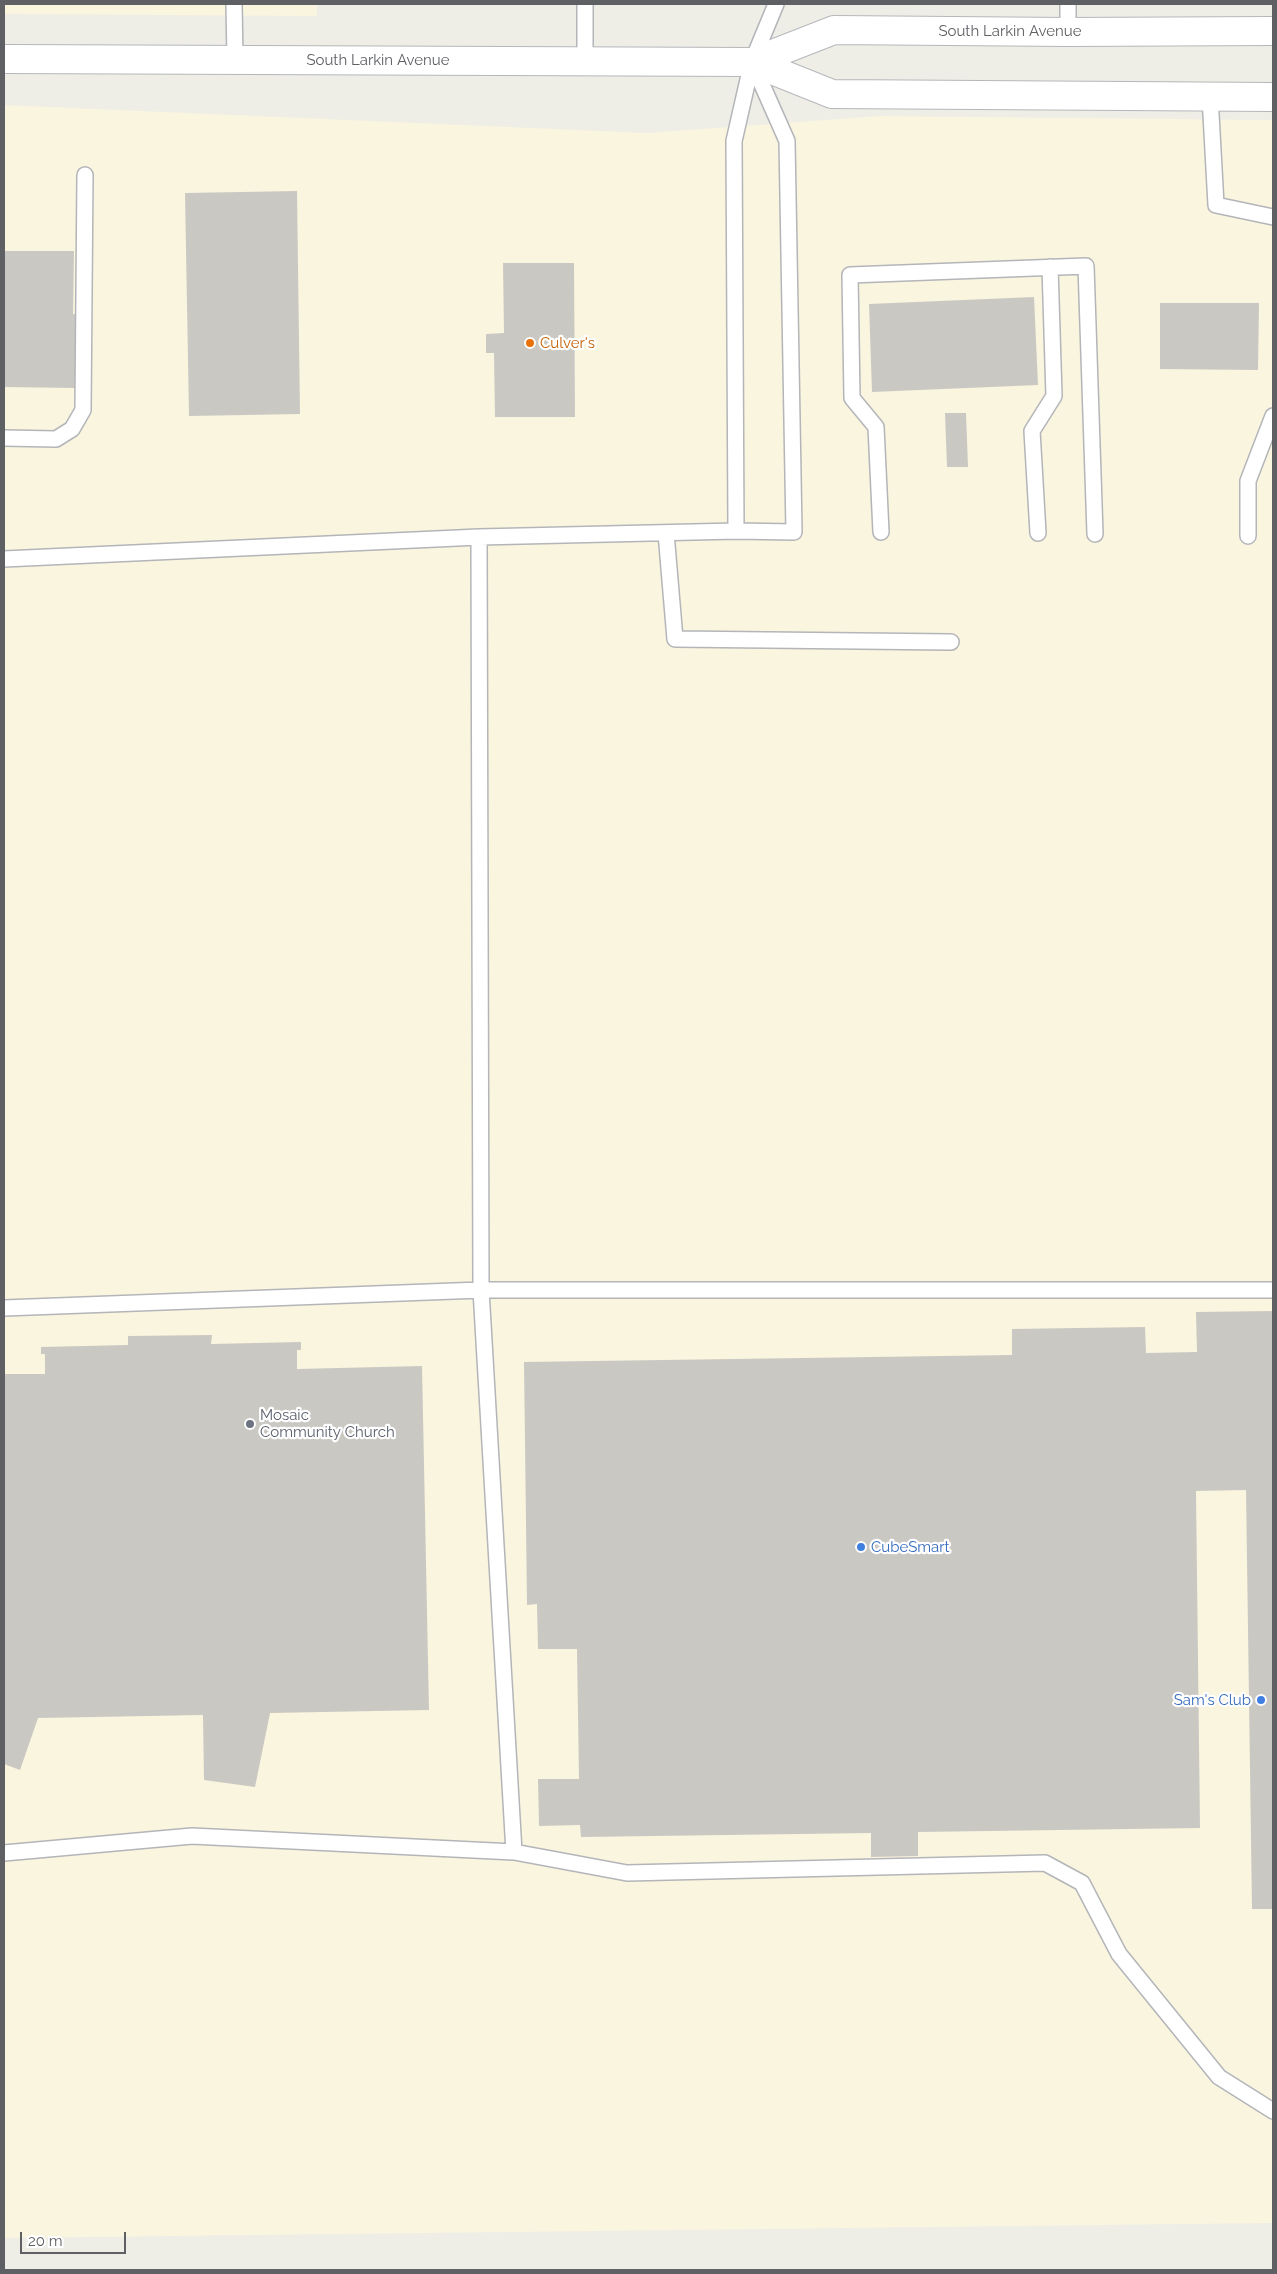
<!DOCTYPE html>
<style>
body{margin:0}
#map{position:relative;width:1277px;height:2274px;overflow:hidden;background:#eeede6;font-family:Raleway,sans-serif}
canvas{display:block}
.frame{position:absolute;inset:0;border:5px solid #5e6064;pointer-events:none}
.scale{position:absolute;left:20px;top:2232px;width:106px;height:22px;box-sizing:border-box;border:2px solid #5e6064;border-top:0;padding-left:6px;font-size:15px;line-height:18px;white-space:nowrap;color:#5e6064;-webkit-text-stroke:4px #fff;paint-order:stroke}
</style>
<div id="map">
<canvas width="1277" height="2274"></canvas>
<div class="frame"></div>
<div class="scale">20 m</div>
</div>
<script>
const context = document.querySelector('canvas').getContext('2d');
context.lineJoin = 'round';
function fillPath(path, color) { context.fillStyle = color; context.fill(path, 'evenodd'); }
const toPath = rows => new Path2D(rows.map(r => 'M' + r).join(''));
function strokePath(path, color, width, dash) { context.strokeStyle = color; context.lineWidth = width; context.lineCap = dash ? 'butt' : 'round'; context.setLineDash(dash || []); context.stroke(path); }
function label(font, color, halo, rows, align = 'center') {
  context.font = font + ' Raleway,sans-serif'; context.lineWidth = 4.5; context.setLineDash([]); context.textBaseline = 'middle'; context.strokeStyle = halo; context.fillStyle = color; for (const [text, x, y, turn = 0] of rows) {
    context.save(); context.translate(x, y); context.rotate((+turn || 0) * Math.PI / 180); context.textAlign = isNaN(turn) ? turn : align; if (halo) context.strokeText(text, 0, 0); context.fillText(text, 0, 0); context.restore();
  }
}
fillPath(toPath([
 [4,4,317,4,317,16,4,14],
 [4,105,647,133,880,116,1273,120,1273,2223,4,2238]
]), '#faf5df');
fillPath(toPath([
 [297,191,300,414,189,416,185,193],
 [4,251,74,251,73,314,80,314,80,330,76,330,76,388,4,387],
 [503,263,574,263,575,417,495,417,494,353,486,353,486,334,504,333],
 [1034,297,1038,385,872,392,869,304],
 [1160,303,1259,303,1258,370,1160,369],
 [945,413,966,413,968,467,947,467],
 [1273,1311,1273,1909,1252,1909,1246,1490,1196,1491,1200,1828,918,1832,918,1856,871,1857,871,1833,581,1837,580,1825,539,1826,538,1779,579,1779,577,1649,538,1649,537,1604,527,1605,524,1362,1012,1355,1012,1329,1145,1327,1146,1353,1197,1352,1196,1312],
 [212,1335,211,1344,301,1342,301,1350,297,1350,297,1369,422,1366,429,1710,270,1713,255,1787,204,1780,203,1715,38,1718,20,1770,4,1764,4,1374,45,1374,45,1354,41,1354,41,1347,128,1345,128,1336]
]), '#cac8c2');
const service = toPath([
 [234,4,235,59],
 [1068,32,1068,4],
 [585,61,585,4],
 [752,62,787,141,794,532,736,531,479,537,481,1290,1273,1290],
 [1210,96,1216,205,1273,217],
 [4,438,56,439,72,429,83,410,85,175],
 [736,531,734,141,752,62,776,4],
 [881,532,876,427,852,398,850,275,1086,266,1095,534],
 [666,533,675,639,951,642],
 [1038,533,1032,431,1054,396,1050,267],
 [1248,536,1248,481,1273,416],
 [4,559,479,537],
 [4,1308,481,1290,514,1852,627,1873,1045,1863,1082,1883,1119,1954,1219,2077,1273,2111],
 [4,1853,192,1836,514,1852]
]);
const secondary = toPath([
 [4,59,752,62,832,94,1273,97],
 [752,62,834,30,1068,32,1273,31]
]);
strokePath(service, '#b3b5b9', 18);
strokePath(secondary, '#b5b7bb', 30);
strokePath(service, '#fff', 15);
strokePath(secondary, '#fff', 28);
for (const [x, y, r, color] of [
 [530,343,5,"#e8710a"],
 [250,1424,5,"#6b7280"],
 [861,1547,5,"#3f7fe0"],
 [1261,1700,5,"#3f7fe0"]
]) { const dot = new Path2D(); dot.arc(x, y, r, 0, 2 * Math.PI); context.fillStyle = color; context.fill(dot); strokePath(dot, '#fff', 2); }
label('15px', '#5e6064', '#fff', [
 ["South Larkin Avenue",1010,31],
 ["South Larkin Avenue",378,60]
]);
label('15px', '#c56008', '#fff', [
 ["Culver's",540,343]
], 'left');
label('15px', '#5b616d', '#fff', [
 ["Mosaic",260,1415],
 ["Community Church",260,1432]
], 'left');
label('15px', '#366cbe', '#fff', [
 ["CubeSmart",871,1547],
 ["Sam's Club",1251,1700,"right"]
], 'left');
</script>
